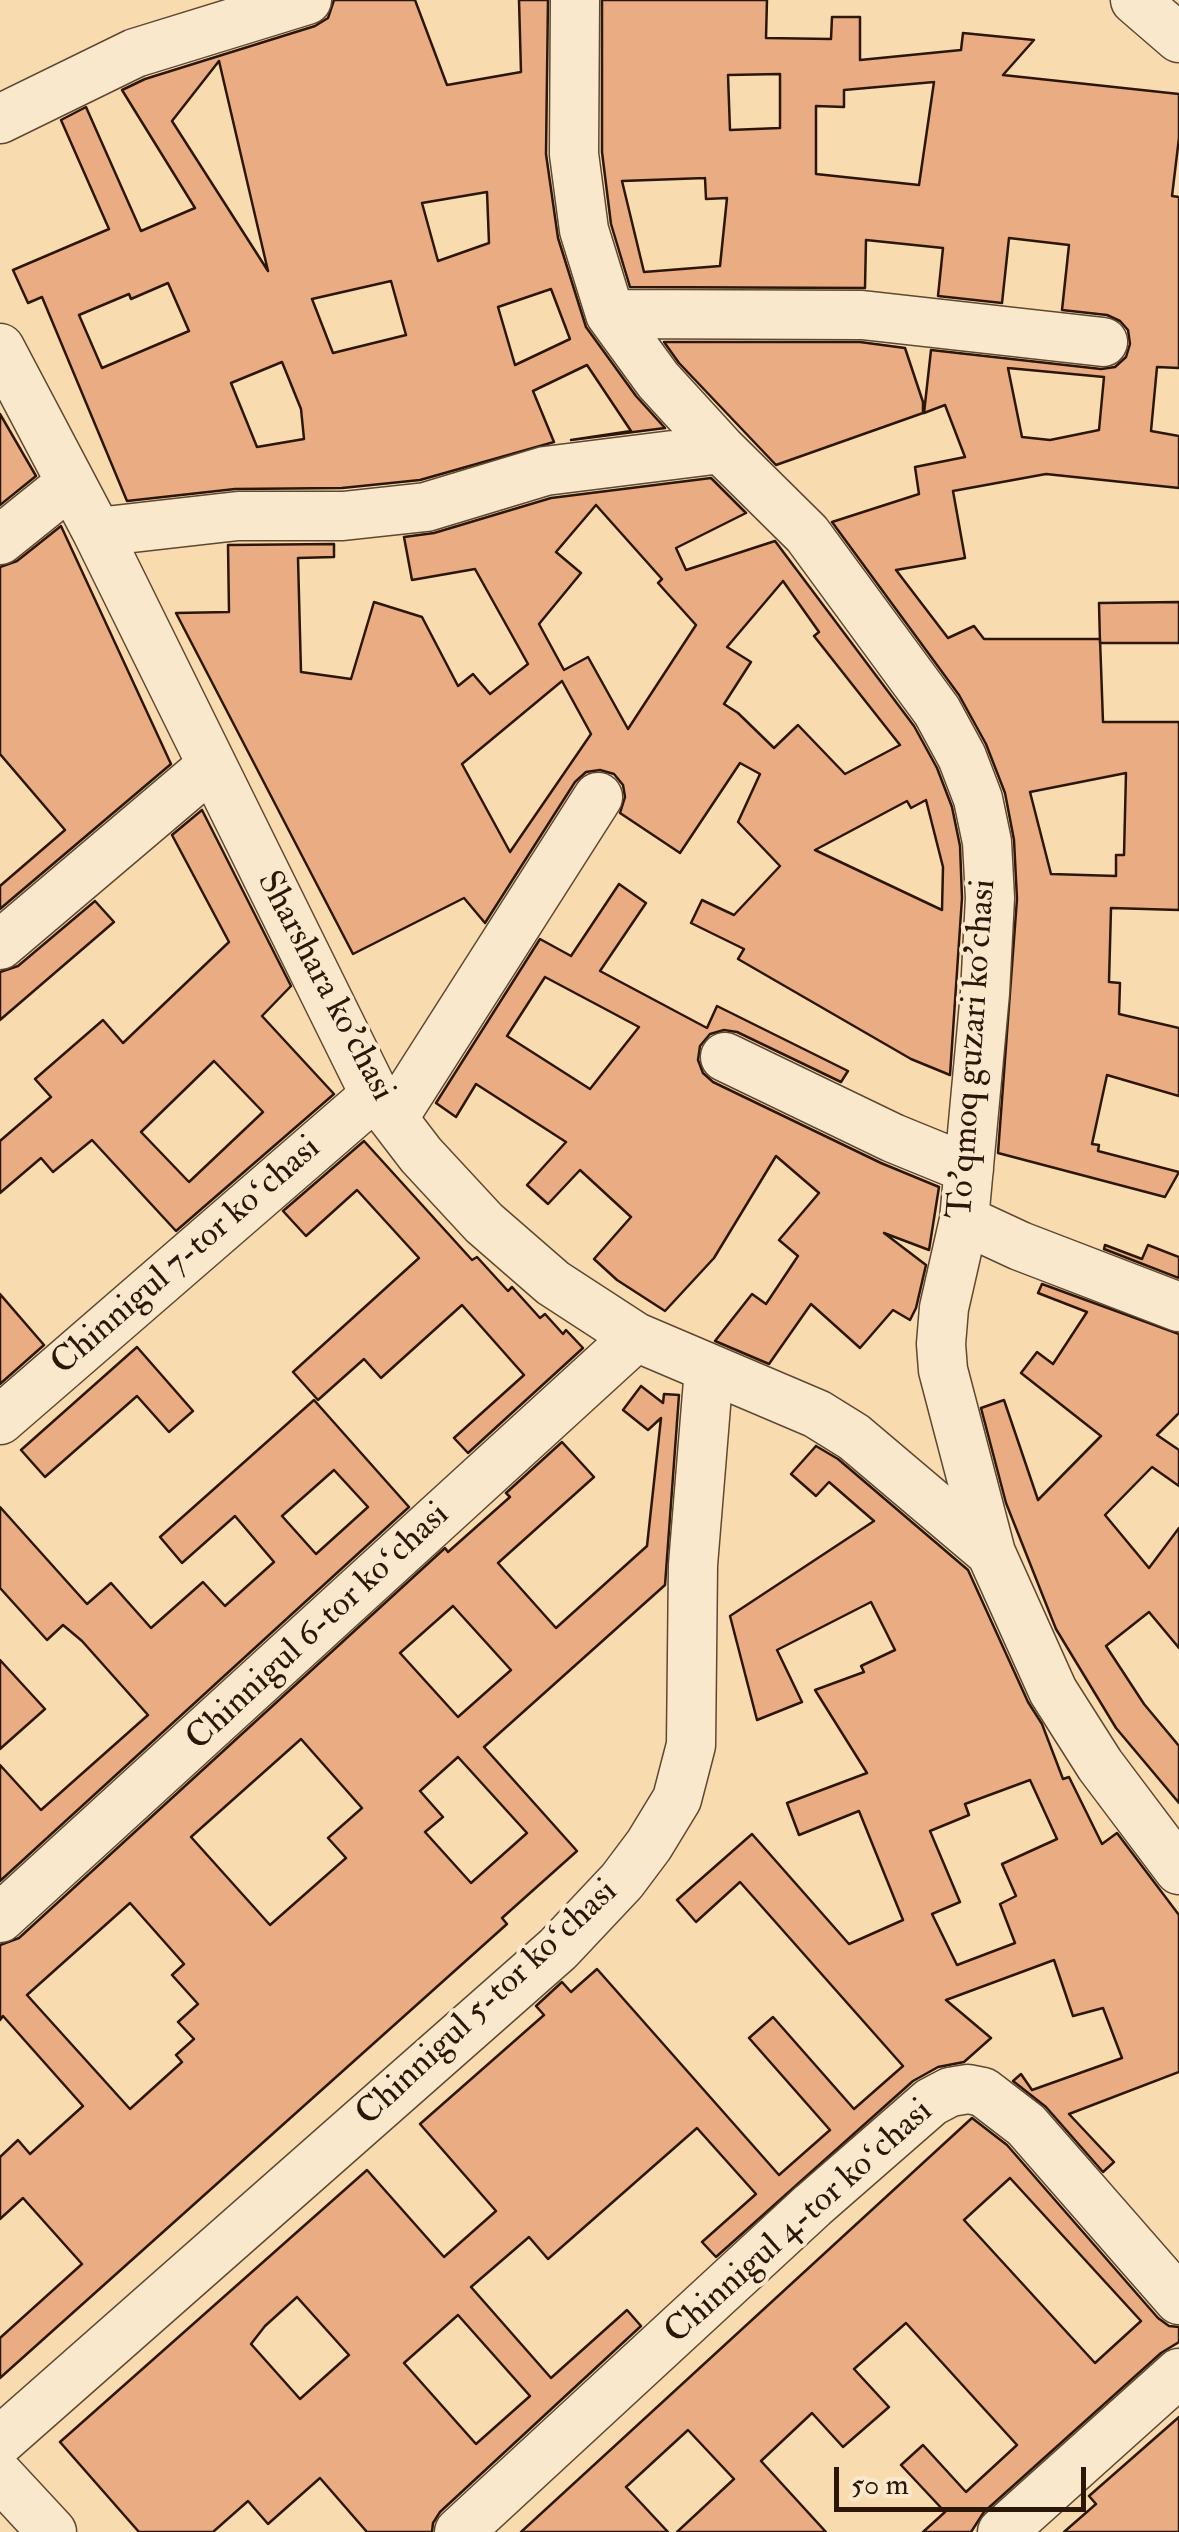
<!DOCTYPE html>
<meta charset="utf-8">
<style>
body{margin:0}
#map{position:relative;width:1179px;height:2532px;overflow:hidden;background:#f8dcb0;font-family:"IM FELL Double Pica",serif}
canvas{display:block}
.scale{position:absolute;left:834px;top:2467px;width:252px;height:45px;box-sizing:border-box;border:5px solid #2c1608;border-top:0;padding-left:12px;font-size:30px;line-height:35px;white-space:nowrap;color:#2c1608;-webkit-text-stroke:8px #fae8cc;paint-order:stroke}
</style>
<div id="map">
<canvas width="1179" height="2532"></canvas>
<div class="scale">50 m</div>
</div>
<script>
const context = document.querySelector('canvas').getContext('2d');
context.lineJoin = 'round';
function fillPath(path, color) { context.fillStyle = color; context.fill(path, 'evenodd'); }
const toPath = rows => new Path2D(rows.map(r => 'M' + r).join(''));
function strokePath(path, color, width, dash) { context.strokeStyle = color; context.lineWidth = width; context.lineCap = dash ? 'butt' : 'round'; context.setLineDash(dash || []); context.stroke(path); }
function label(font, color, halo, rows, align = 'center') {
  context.font = font + ' "IM FELL Double Pica",serif'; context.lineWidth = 8; context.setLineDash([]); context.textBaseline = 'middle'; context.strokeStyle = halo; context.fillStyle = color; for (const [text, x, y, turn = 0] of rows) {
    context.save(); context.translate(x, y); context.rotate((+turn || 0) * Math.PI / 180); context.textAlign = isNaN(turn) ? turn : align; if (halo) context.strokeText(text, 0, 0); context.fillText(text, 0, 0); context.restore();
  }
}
const building = toPath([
 [334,0,415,0,447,85,521,72,519,0,548,0,546,154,558,238,586,327,636,396,665,428,571,440,631,431,587,365,533,391,554,442,420,480,342,488,235,489,127,501,42,297,28,303,13,270,109,229,61,120,86,107,141,231,195,208,122,90,145,79,315,26,328,18,334,0],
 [219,61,268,271,172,121,219,61],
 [487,192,489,243,438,261,422,203,487,192],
 [391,281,406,335,333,353,312,299,391,281],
 [168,283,189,331,102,368,79,315,129,294,131,299,168,283],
 [551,289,570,339,515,365,498,307,551,289],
 [282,362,301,409,304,439,257,447,231,383,282,362],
 [602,0,767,0,766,38,831,39,832,17,860,17,860,60,961,50,963,33,1034,40,1003,75,1179,94,1179,138,1172,196,1179,197,1179,368,1157,367,1151,431,1179,436,1179,488,1046,474,953,491,965,558,896,570,948,638,974,626,984,639,1100,639,1103,722,1179,722,1179,910,1111,908,1109,982,1120,983,1119,1014,1179,1028,1179,1096,1107,1075,1092,1144,1099,1145,1098,1151,1179,1172,1165,1197,998,1153,1017,899,1014,840,1005,793,986,744,959,695,832,522,919,494,915,467,965,457,945,405,924,413,931,350,1101,369,1115,367,1126,357,1130,344,1128,330,1120,321,1107,315,1062,310,1069,245,1009,238,1002,303,938,296,943,248,866,240,865,288,630,287,611,224,602,152,602,0],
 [780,74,780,128,730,130,728,75,780,74],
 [934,82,919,185,816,174,816,106,844,107,844,90,934,82],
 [705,178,706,199,727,198,720,266,644,272,622,181,705,178],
 [1008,368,1104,377,1099,430,1050,440,1022,437,1008,368],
 [1126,773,1124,855,1116,855,1116,876,1051,874,1030,792,1126,773],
 [664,342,860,342,905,348,923,402,923,413,776,465,679,363,664,342],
 [0,414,36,476,0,505,0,414],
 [711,478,746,513,676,548,686,570,775,541,914,726,937,768,952,807,960,846,962,898,950,1075,911,1059,738,959,744,949,691,923,702,900,734,915,780,866,738,822,760,774,740,763,680,853,620,813,625,797,623,785,614,774,600,770,586,772,575,782,485,923,464,898,353,954,176,613,229,612,228,545,334,544,334,557,298,558,301,672,351,679,374,602,422,617,458,686,473,674,490,694,528,664,475,569,412,580,404,537,434,533,551,498,711,478],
 [596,505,662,579,658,583,696,625,628,729,588,657,564,670,539,624,581,573,556,552,596,505],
 [783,581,819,632,814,636,900,745,845,774,798,725,774,748,738,713,724,704,751,662,727,647,783,581],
 [562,681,591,734,510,852,462,764,562,681],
 [926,800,943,867,942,910,815,850,907,801,911,808,926,800],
 [61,526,171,764,0,909,0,886,65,830,0,754,0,567,17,561,61,526],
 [1179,602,1179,643,1100,643,1099,603,1179,602],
 [202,810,291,986,262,1016,334,1094,176,1231,92,1140,53,1172,41,1158,0,1193,0,1141,51,1097,35,1079,103,1020,123,1043,229,942,172,835,202,810],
 [214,1061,263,1112,189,1182,141,1132,214,1061],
 [619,884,646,903,600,971,707,1028,717,1006,848,1071,841,1082,737,1032,724,1030,710,1034,700,1046,698,1060,703,1073,713,1082,881,1163,939,1187,929,1250,884,1233,926,1265,916,1308,910,1320,893,1310,860,1348,811,1304,769,1364,715,1341,752,1294,766,1304,798,1256,779,1240,819,1193,776,1156,714,1258,665,1311,617,1280,594,1259,631,1217,580,1170,548,1204,527,1185,566,1142,476,1084,456,1117,436,1103,540,939,571,956,619,884],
 [545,977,639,1027,590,1089,507,1036,545,977],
 [95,901,114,922,0,1020,0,972,18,966,95,901],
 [364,1141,472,1260,477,1257,508,1291,512,1287,540,1318,545,1314,563,1334,566,1330,583,1348,468,1453,454,1438,524,1375,462,1305,381,1378,364,1359,318,1400,293,1372,419,1258,357,1190,306,1236,283,1211,364,1141],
 [1105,1245,1142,1259,1148,1245,1179,1257,1179,1278,1104,1249,1105,1245],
 [1042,1284,1179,1334,1179,1413,1157,1435,1179,1450,1179,1486,1152,1467,1105,1515,1149,1568,1179,1528,1179,1648,1149,1612,1106,1646,1144,1704,1179,1746,1179,1803,1116,1728,1056,1629,1006,1503,981,1408,1004,1400,1038,1500,1101,1436,1021,1373,1037,1352,1053,1364,1087,1312,1038,1293,1042,1284],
 [0,1294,44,1345,0,1384,0,1294],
 [137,1347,193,1411,169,1432,137,1396,45,1477,21,1450,137,1347],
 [641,1386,663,1403,664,1394,679,1395,665,1585,484,1747,577,1851,502,1918,507,1924,0,2378,0,2338,82,2264,23,2198,0,2219,0,2157,18,2140,30,2154,83,2106,3,2016,0,2020,0,1945,19,1938,445,1548,448,1552,510,1497,506,1493,562,1442,594,1477,498,1563,556,1628,647,1546,661,1418,648,1430,623,1410,641,1386],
 [453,1606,511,1670,458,1717,400,1653,453,1606],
 [301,1739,362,1808,328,1838,346,1858,270,1925,191,1837,301,1739],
 [458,1757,527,1833,471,1883,425,1832,443,1817,420,1791,458,1757],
 [130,1903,184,1964,172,1975,198,2004,178,2022,194,2039,176,2055,182,2062,130,2109,27,1995,130,1903],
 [314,1400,409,1507,0,1881,0,1765,41,1810,148,1715,82,1641,63,1625,47,1640,0,1588,0,1507,87,1604,111,1583,151,1628,203,1582,225,1606,274,1562,235,1516,182,1563,160,1537,314,1400],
 [334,1470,368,1507,316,1554,282,1516,334,1470],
 [816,1446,838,1459,968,1570,1028,1702,1042,1724,1063,1779,1069,1777,1102,1844,1117,1833,1179,1915,1179,2072,1069,2114,1114,2162,1103,2172,1046,2107,1013,2081,1021,2074,1032,2090,1122,2058,1103,2008,1073,2016,1054,1960,946,2000,991,2038,964,2062,938,2067,913,2081,716,2257,702,2242,756,2194,697,2128,548,2259,529,2237,471,2287,551,2378,627,2310,641,2326,440,2512,433,2523,432,2532,367,2532,320,2478,268,2524,248,2501,213,2532,139,2532,60,2442,367,2170,444,2257,496,2211,420,2124,544,2015,536,2006,562,1982,571,1992,597,1969,779,2175,830,2130,749,2038,773,2017,854,2109,903,2066,740,1882,696,1922,677,1900,752,1834,849,1944,903,1920,859,1811,799,1835,787,1803,867,1773,815,1690,864,1672,861,1666,895,1650,871,1602,777,1650,802,1702,757,1720,730,1616,874,1521,829,1482,816,1496,791,1474,816,1446],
 [1030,1780,1057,1839,1002,1864,1016,1896,1000,1904,1015,1943,957,1965,932,1914,960,1902,930,1831,969,1815,965,1804,1030,1780],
 [297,2297,349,2355,300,2399,251,2344,265,2326,297,2297],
 [458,2315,530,2396,476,2444,404,2363,458,2315],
 [0,1660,45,1709,0,1749,0,1660],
 [972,2118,1007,2145,1158,2318,1169,2326,1179,2327,1179,2342,1161,2353,984,2512,971,2532,923,2532,945,2512,901,2465,923,2445,966,2492,1017,2445,906,2323,854,2369,889,2407,843,2447,812,2413,761,2461,826,2532,677,2532,734,2479,688,2430,626,2487,668,2532,521,2532,972,2118],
 [1010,2178,1141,2321,1095,2363,964,2220,1010,2178],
 [1179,2417,1179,2532,1064,2532,1096,2504,1089,2496,1179,2417]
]);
fillPath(building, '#e9ac83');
strokePath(building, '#2c1608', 2.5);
const minor = toPath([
 [575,0,574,154,584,230,610,314,658,380,721,449,807,534,937,711,962,757,978,799,987,842,990,898,985,993,964,1220,944,1308,941,1344,943,1370,991,1553,1053,1691,1100,1765,1179,1870],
 [1135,0,1179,38],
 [0,119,135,53,307,0],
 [610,314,862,315,1103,342],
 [0,348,97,532,375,1095,421,1155,484,1223,553,1283,636,1337,817,1414,854,1437,991,1553],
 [97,532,238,516,343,516,426,507,545,471,721,449],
 [0,540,71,483],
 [0,945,211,766],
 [725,1057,893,1138,969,1169],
 [394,1117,598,797],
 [964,1220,1020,1246,1179,1307],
 [0,1420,375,1095],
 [0,1918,636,1337],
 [0,2441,558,1949,622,1881,649,1845,677,1799,691,1745,693,1565,709,1369],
 [0,2476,52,2532],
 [459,2532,813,2205,931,2102,950,2092,968,2089,983,2092,1026,2125,1179,2300],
 [1002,2532,1179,2373]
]);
strokePath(minor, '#5f4832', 51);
strokePath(minor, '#fae8cc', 48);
label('35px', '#2c1608', '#fae8cc', [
 ["Sharshara ko'chasi",324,987,62],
 ["To'qmoq guzari ko'chasi",974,1049,-86],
 ["Chinnigul 7-tor koʻchasi",187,1257,-41],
 ["Chinnigul 6-tor koʻchasi",319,1628,-43],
 ["Chinnigul 5-tor koʻchasi",488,2004,-43],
 ["Chinnigul 4-tor koʻchasi",800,2223,-42]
]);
</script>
